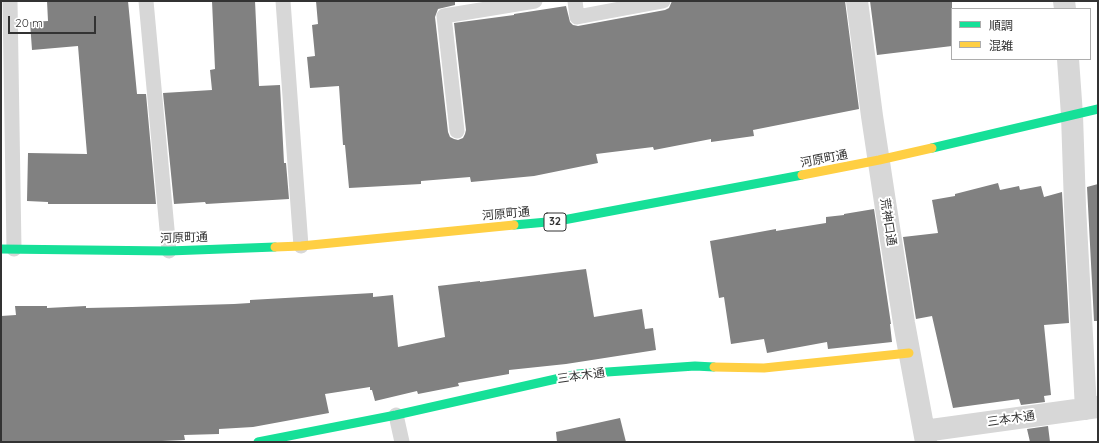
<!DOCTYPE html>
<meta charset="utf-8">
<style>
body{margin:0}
#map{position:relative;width:1099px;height:443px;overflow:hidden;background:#fff;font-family:Quicksand,"Noto Sans JP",sans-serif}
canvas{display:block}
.frame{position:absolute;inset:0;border:2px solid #333;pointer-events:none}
.legend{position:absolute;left:951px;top:8px;width:140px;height:52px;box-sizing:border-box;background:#fff;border:1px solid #adadad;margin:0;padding:5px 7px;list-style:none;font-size:12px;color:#333}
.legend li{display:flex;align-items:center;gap:8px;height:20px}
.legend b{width:20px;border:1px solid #adadad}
.scale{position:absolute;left:8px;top:16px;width:88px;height:18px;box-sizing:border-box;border:2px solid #333;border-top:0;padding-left:5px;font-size:12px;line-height:14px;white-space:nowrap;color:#333;-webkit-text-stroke:3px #fff;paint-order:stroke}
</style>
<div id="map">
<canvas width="1099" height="443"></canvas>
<div class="frame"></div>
<ul class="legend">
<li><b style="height:5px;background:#16e098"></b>順調</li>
<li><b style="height:5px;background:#ffcf43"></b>混雑</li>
</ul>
<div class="scale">20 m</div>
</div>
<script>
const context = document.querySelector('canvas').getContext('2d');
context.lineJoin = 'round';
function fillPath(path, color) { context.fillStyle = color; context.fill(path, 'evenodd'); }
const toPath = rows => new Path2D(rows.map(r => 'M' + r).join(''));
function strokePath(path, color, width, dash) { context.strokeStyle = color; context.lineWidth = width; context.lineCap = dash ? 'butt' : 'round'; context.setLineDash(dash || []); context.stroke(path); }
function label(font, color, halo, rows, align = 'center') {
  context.font = font + ' Quicksand,"Noto Sans JP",sans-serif'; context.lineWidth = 4; context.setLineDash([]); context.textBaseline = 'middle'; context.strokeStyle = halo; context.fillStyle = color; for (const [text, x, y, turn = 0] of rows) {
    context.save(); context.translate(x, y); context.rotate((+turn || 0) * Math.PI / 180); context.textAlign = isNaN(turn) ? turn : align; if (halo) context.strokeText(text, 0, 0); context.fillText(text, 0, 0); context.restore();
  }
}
fillPath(toPath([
 [47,1,128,1,137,94,146,94,156,204,48,204,48,202,27,201,28,153,87,154,78,46,32,50,30,22,48,21],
 [212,1,255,1,259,86,280,85,284,163,286,163,289,199,206,204,205,202,174,204,163,93,212,90,210,70,215,69],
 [316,1,455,1,455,5,438,9,435,17,448,132,450,137,454,139,458,140,463,138,465,134,466,130,454,23,514,15,514,14,566,6,570,22,573,25,578,26,665,10,669,8,672,1,845,1,859,109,753,130,754,136,711,142,711,139,654,150,653,147,596,154,598,163,534,176,471,182,470,177,421,181,421,184,349,188,345,145,343,145,339,86,310,88,307,57,315,56,312,25,318,24],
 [870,1,952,1,952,46,877,55],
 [998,183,1000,190,1019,186,1020,190,1041,186,1044,197,1062,192,1069,323,1044,325,1051,395,1044,396,1045,402,1021,405,1019,399,953,408,932,316,916,319,903,237,938,233,932,200,955,196,955,194],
 [1098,184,1098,321,1094,321,1087,187],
 [874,209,891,324,890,324,892,342,828,349,827,342,767,353,764,339,731,344,724,297,719,298,710,241,776,229,776,231,826,223,826,217,844,215,844,214],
 [586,269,594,317,642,309,645,329,653,328,656,350,566,364,509,370,509,374,458,383,459,386,418,394,417,391,375,401,372,390,370,390,370,387,325,394,329,413,253,427,219,429,219,434,184,435,185,440,139,442,1,442,1,316,16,315,15,306,47,306,47,308,86,306,86,308,132,307,234,304,250,303,250,300,373,293,373,297,393,295,398,347,445,337,438,286,480,281,480,282],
 [620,418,626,442,557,442,556,432],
 [1048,426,1050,442,1030,442,1027,429]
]), '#818181');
strokePath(toPath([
 [10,1,14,249],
 [146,1,169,251],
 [283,1,301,246],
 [575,1,577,17,663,1],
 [457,131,444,16,535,1],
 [396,415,402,442]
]), '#d7d7d7', 15);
strokePath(toPath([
 [857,1,872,116,885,202,904,323,926,442],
 [1064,1,1065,9],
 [1068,59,1072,115,1075,206,1086,409],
 [924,431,1098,407]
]), '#d7d7d7', 22);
strokePath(toPath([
 [932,148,1098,109],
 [514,225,558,221,802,175],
 [1,249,169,251,275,247],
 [258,442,396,415,578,374,695,366,714,367]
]), '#16e098', 9);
strokePath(toPath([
 [802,175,879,160,932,148],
 [275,247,301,246,514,225],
 [714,367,764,368,909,353]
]), '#ffcf43', 9);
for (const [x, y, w] of [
 [555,222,22]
]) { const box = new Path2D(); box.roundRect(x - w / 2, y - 9, w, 18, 3); context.fillStyle = '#fff'; context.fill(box); strokePath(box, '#333', 1); }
label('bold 11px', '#333', null, [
 ["32",555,222]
]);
label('12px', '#333', '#fff', [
 ["河原町通",824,159,-11],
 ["河原町通",506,214,-5],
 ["荒神口通",888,222,81],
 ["河原町通",184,238,-2],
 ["三本木通",581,376,-8],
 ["三本木通",1011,419,-8]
]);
</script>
